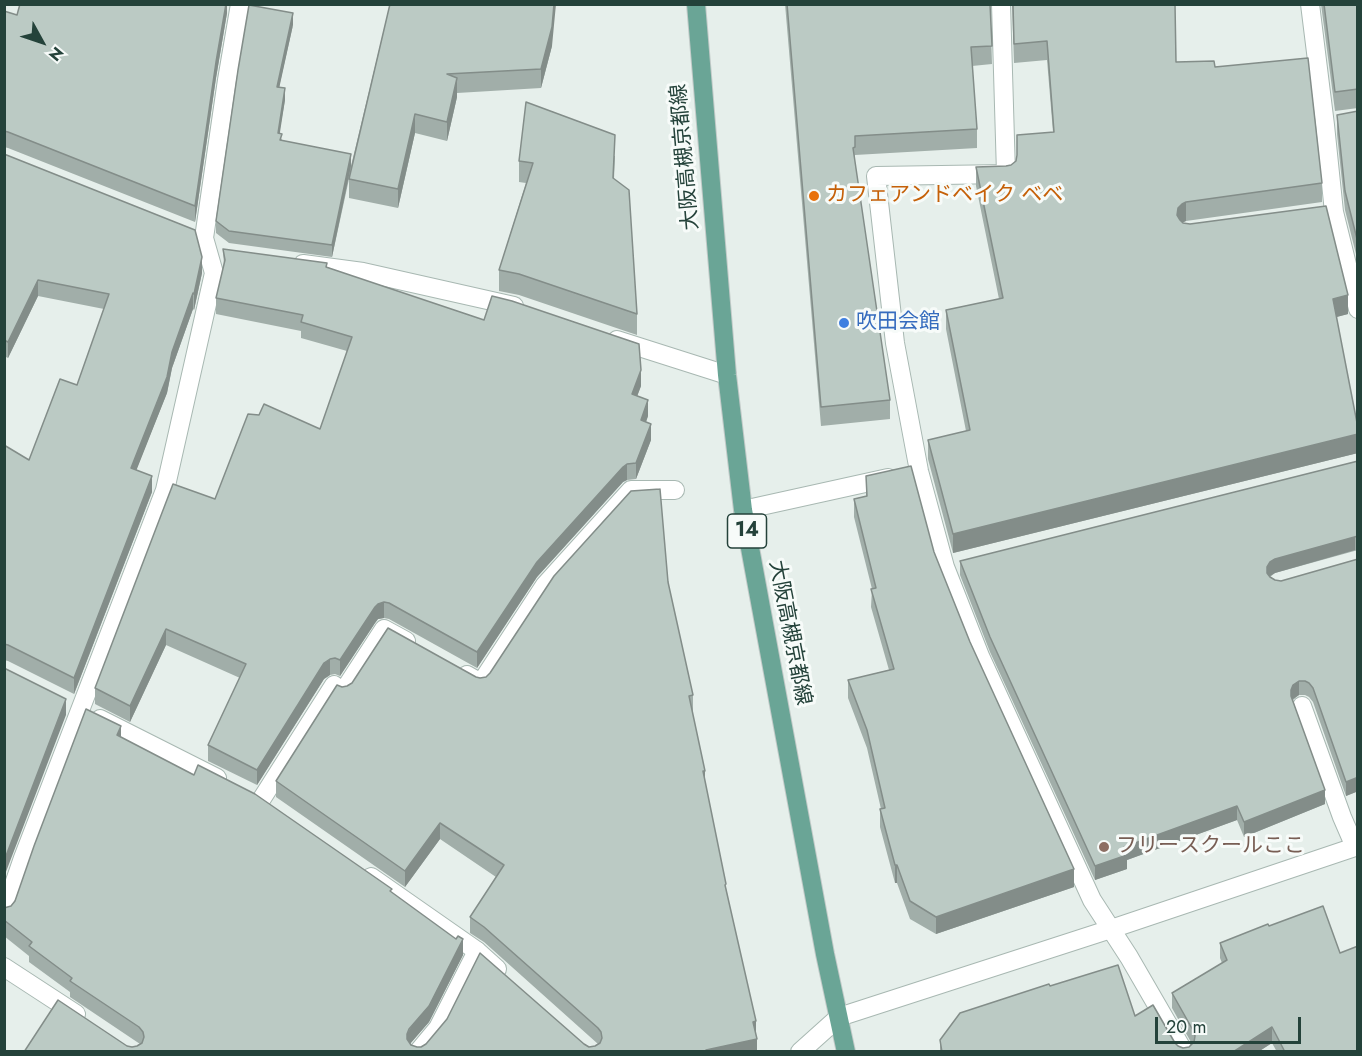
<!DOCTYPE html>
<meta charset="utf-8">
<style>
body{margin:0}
#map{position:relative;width:1362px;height:1056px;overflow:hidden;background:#e6efeb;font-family:Jost,sans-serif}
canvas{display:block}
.frame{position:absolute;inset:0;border:6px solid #24423a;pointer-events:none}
.north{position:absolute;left:12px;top:12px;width:60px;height:60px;-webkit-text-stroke:4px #f7fbf9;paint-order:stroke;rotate:130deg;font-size:16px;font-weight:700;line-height:24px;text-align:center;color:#24423a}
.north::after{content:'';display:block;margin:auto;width:21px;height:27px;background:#24423a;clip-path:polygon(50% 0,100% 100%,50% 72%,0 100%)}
.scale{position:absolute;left:1155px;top:1017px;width:146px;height:27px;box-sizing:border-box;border:3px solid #24423a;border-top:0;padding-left:8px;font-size:18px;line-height:21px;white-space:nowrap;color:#24423a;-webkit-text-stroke:4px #f7fbf9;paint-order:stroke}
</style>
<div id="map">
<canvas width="1362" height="1056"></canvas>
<div class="frame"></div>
<div class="north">N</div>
<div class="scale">20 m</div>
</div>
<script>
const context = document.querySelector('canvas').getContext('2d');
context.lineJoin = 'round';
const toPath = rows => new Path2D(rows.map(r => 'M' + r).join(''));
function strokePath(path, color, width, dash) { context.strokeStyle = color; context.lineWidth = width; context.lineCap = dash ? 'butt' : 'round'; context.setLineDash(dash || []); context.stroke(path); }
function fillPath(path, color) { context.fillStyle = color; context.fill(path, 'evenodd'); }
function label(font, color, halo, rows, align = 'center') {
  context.font = font + ' Jost,"Noto Sans JP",sans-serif'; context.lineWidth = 6; context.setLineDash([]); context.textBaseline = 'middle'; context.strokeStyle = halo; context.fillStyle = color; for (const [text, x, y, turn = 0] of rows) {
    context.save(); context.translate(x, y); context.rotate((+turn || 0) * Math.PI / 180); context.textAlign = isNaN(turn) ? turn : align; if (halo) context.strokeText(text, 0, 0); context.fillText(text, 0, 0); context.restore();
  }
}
const service = toPath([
 [467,675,481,683,545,585,631,490,675,490],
 [1302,706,1342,817,1355,847],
 [261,800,334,685,343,692,384,629,406,641],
 [418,1052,438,1028,477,951]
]);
const minor = toPath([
 [1001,4,1006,174,876,176,895,343,919,471,945,567,980,656,1092,900,1129,957,1184,1052],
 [1310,4,1325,125,1334,212,1358,309],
 [303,264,363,272,514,306],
 [617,340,727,375],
 [743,510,888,478],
 [100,719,217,778],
 [371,877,477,951,497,969],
 [4,913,23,858,165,490,214,273,204,238,227,80,240,4],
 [4,967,76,1014],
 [800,1052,839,1017]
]);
const tertiary = toPath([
 [839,1017,1111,929,1358,846]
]);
const primary = toPath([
 [696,4,727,375,743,510,825,954,846,1052]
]);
strokePath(service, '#a8b8b2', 20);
strokePath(minor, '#a8b8b2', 20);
strokePath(tertiary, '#a8b8b2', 20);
strokePath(primary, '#c2cac8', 20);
strokePath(service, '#fff', 18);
strokePath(minor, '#fff', 18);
strokePath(tertiary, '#fff', 18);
strokePath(primary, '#6aa596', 18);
fillPath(toPath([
 [227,4,227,13,216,78,195,222,8,148,4,147,4,11,17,15],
 [390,4,552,46,541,88,457,93,457,97,447,141,415,133,398,208,349,198,349,179,332,257,229,243,216,233,216,221,293,25,279,87,285,100,279,134,282,140,351,166],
 [785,4,990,4,992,64,972,66,977,129,977,148,855,155,855,165,890,400,890,419,821,426],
 [1012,4,1175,4,1176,62,1215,67,1322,183,1322,202,1186,221,1182,222,1348,314,1336,317,1358,428,1358,453,953,553,928,459,928,440,966,431,946,329,946,310,999,299,976,186,976,167,1006,166,1011,165,1053,132,1047,60,1014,63],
 [1321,4,1358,4,1358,108,1335,111],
 [1358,111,1358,262,1345,210,1337,134,1337,115],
 [4,154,202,273,194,310,193,309,172,368,167,393,136,470,152,492,74,694,8,661,4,660,4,445,29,460,77,385,104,309,38,296,8,358,4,356],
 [615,156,614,179,637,314,637,335,519,295,499,291,499,270,526,183,519,182,519,161],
 [223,249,327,267,641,386,637,396,648,416,646,422,651,440,636,479,627,480,623,482,537,577,477,668,389,619,384,618,378,619,375,623,340,676,335,674,330,675,324,679,257,785,208,761,208,745,240,678,166,645,130,722,95,704,95,688,215,499,320,429,347,351,301,338,301,331,216,314,216,298,224,266],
 [1358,461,1358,550,1275,573,1270,577,1275,580,1281,581,1358,559,1358,796,1356,792,1346,796,1313,702,1309,697,1305,695,1299,695,1293,700,1325,804,1244,837,1237,820,1127,860,1127,869,1095,880,990,652,960,575,960,561],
 [866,476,934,552,970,642,1074,887,936,934,910,919,897,883,895,883,880,827,880,809,881,809,867,748,848,698,848,680,889,670,871,607,872,589,854,517,854,499,866,496],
 [668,582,693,695,693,711,692,711,705,785,756,1035,757,1052,24,1052,127,1046,132,1047,137,1046,140,1044,70,997,70,992,29,962,29,956,4,936,4,908,11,906,121,737,392,893,463,955,429,1022,410,1044,411,1045,417,1047,584,1044,589,1047,595,1046,598,1044,484,942,470,933,470,917,496,877,440,839,405,887,276,797,276,781,342,687,476,677,480,678,486,677],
 [1269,926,1358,1052,1277,1052,1272,1043,1258,1052,940,1052,940,1040,1050,986,1135,1016,1175,1043,1178,1046,1183,1048,1189,1047,1192,1044,1172,1008,1172,993,1222,963,1220,958,1220,943]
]), '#a1aea9');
fillPath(toPath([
 [226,4,227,4,227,13,216,78,195,222,195,206,216,62],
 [554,4,556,4,552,46,541,88,541,69],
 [293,13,293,25,277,98,277,87],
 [457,78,457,97,447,141,447,122],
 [285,88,285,100,278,145,278,133],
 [415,114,415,133,398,208,398,189],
 [351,154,351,166,332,257,332,245],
 [1186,202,1186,221,1182,223,1178,227,1177,215,1178,208,1182,204],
 [202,257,202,273,194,310,194,294],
 [38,280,38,296,8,358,8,342],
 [193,293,193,309,172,368,167,393,131,484,131,468],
 [1348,295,1348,314,1333,318,1333,299],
 [641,370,641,386,632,410,632,394],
 [648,400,648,416,641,436,641,420],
 [651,424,651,440,636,479,636,463],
 [1358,434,1358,453,953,553,953,534],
 [627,464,627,480,623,482,537,577,477,668,477,652,537,562,623,467],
 [152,476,152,492,74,694,74,678],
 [1355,536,1355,550,1275,573,1270,576,1267,581,1267,567,1270,562,1275,559],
 [384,602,384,618,378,619,375,623,340,676,340,660,375,607,378,604],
 [166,629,166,645,130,722,130,706],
 [330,659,330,675,324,679,257,785,257,770,324,663],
 [1299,681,1299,695,1293,699,1291,705,1291,690,1293,685],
 [66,699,66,715,4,877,4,861,12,838],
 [121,726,121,742,117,735],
 [703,771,705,771,705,787],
 [1356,778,1356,792,1346,796,1346,782],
 [1325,790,1325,804,1244,837,1244,822],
 [1237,806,1237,820,1127,860,1127,869,1095,880,1095,866,1124,847],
 [440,823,440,839,405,887,405,871],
 [895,865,897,865,897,883,895,883],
 [1074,869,1074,887,936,934,936,917],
 [463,939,463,955,429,1022,409,1045,407,1050,407,1034],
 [756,1021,756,1037,753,1022],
 [1272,1027,1272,1043,1258,1052,1233,1052],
 [757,1039,757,1052,706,1052,706,1050]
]), '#838d89');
const building = toPath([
 [20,4,226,4,216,62,195,206,8,132,4,131,4,11,17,15,20,4],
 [390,4,554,4,552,27,541,69,447,74,457,78,447,122,415,114,398,189,349,179,390,4],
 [787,4,990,4,992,46,971,47,977,129,855,136,855,147,853,148,890,400,821,407,787,4],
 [1013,4,1175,4,1176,62,1214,61,1215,67,1308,58,1322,183,1186,202,1182,204,1178,208,1177,215,1180,220,1183,223,1190,224,1326,206,1348,295,1333,299,1358,428,1358,434,953,534,928,440,970,430,946,310,1003,298,976,167,1006,166,1011,165,1016,161,1017,155,1017,135,1054,132,1047,41,1014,44,1013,4],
 [1324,4,1358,4,1358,89,1335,92,1324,4],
 [249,5,293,13,277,87,285,88,278,133,282,134,280,140,351,154,332,245,229,231,216,221,238,70,249,5],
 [526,102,615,135,613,178,629,190,637,314,519,274,499,270,533,163,519,161,526,102],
 [1358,111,1358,243,1345,191,1337,115,1358,111],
 [4,154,195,230,202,257,194,294,193,293,172,352,167,377,131,468,152,476,74,678,8,645,4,644,4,445,29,460,60,379,77,385,109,294,38,280,8,342,4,340,4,154],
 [223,249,327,263,326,267,484,320,492,296,512,301,639,344,641,370,632,394,648,400,641,420,651,424,636,463,627,464,623,467,537,562,477,652,389,603,384,602,378,604,375,607,340,660,335,658,330,659,324,663,257,770,208,745,246,664,166,629,130,706,95,688,173,484,215,499,248,414,259,415,264,404,320,429,352,337,301,322,303,315,216,298,225,260,223,249],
 [1358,461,1358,536,1275,559,1270,562,1267,567,1267,573,1270,577,1275,580,1281,581,1358,559,1358,781,1356,778,1346,782,1313,688,1309,683,1305,681,1299,681,1293,685,1291,690,1291,696,1325,790,1244,822,1237,806,1124,847,1127,855,1095,866,990,637,960,561,1358,461],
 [911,466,934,552,970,642,1074,869,936,917,910,901,897,865,895,865,880,809,885,808,867,730,848,680,894,669,871,589,876,588,854,499,867,496,866,476,911,466],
 [660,489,668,582,693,695,689,696,705,771,703,771,726,884,725,885,756,1021,753,1022,757,1039,706,1050,708,1052,24,1052,58,1000,127,1046,132,1047,137,1046,142,1043,144,1037,143,1032,139,1027,70,981,72,978,29,946,32,942,4,920,4,908,11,906,15,901,34,846,86,709,121,726,117,735,194,775,198,765,255,794,392,889,390,891,456,939,458,936,463,939,429,1006,409,1029,407,1034,407,1039,411,1045,417,1047,421,1047,426,1044,447,1019,480,953,584,1044,589,1047,595,1046,600,1043,602,1038,601,1032,598,1028,484,927,470,917,504,865,440,823,405,871,276,781,337,685,342,687,347,686,352,683,388,628,476,677,480,678,486,677,490,673,554,576,631,491,660,489],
 [4,668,66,699,4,861,4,668],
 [1323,906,1340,953,1358,946,1358,1052,1285,1052,1272,1027,1233,1052,942,1052,940,1040,960,1013,1049,984,1050,986,1118,965,1135,1016,1153,1005,1175,1043,1178,1046,1183,1048,1189,1047,1194,1042,1195,1036,1194,1032,1172,993,1227,960,1220,943,1268,924,1269,926,1323,906]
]);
fillPath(building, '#bbcac4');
strokePath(building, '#838d89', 1.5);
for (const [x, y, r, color] of [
 [814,196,6,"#e8710a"],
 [844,323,6,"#3f7fe0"],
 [1104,847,6,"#8d6e63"]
]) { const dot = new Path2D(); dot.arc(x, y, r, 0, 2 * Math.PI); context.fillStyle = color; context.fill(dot); strokePath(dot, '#f7fbf9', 2); }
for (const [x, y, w] of [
 [747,531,39]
]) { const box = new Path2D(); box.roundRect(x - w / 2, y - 17, w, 34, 4.5); context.fillStyle = '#f7fbf9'; context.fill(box); strokePath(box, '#24423a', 1.5); }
label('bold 20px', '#24423a', null, [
 ["14",747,531]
]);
label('21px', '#24423a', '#f7fbf9', [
 ["大阪高槻京都線",686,157,-95],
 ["大阪高槻京都線",789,633,79]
]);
label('21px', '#c56008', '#f7fbf9', [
 ["カフェアンドベイク ベベ",826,196]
], 'left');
label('21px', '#366cbe', '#f7fbf9', [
 ["吹田会館",856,323]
], 'left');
label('21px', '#785e54', '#f7fbf9', [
 ["フリースクールここ",1116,847]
], 'left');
</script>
